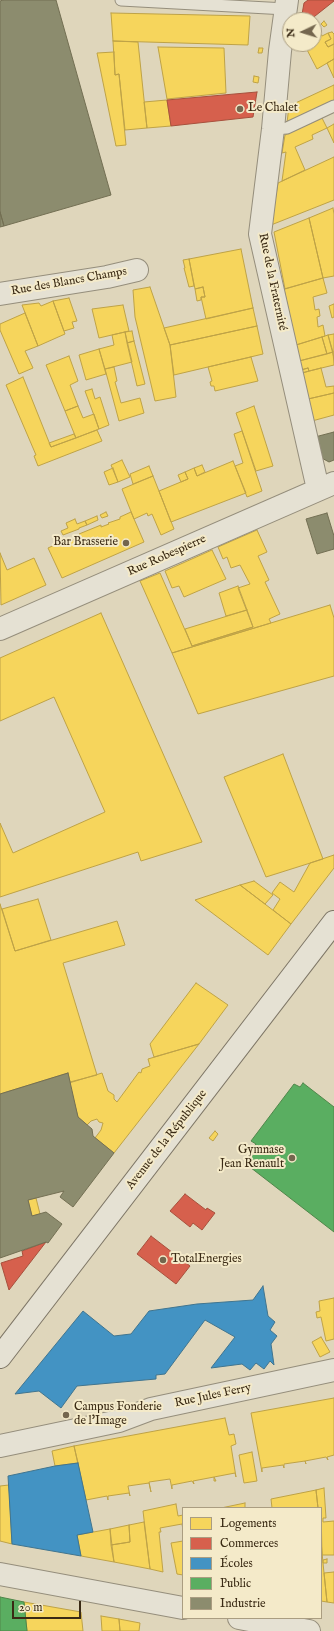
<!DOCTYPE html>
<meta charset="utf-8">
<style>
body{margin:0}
#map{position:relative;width:334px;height:1631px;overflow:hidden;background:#dfd6bb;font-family:"IM FELL English",serif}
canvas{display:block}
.legend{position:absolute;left:182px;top:1507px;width:140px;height:112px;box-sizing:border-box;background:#f4eac9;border:1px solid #aa9d81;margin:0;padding:5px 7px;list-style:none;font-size:12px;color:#3a2a14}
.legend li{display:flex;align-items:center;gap:8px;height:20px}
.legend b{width:20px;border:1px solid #aa9d81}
.north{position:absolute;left:282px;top:12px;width:40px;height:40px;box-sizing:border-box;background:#f4eac9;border:1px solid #aa9d81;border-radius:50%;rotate:266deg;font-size:11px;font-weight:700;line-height:16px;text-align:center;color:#3a2a14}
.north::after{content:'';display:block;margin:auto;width:14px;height:18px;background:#74664e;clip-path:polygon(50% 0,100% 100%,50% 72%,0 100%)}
.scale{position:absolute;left:12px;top:1601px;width:69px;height:18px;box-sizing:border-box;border:2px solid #3a2a14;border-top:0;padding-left:5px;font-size:12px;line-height:14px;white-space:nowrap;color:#3a2a14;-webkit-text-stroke:3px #f4eac9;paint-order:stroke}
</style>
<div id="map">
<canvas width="334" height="1631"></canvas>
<ul class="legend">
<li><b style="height:11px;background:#f6d55c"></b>Logements</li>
<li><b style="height:11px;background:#d6604d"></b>Commerces</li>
<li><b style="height:11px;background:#4393c3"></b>Écoles</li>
<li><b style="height:11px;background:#5aae61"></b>Public</li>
<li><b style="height:11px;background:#8c8c6e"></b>Industrie</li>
</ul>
<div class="north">N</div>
<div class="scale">20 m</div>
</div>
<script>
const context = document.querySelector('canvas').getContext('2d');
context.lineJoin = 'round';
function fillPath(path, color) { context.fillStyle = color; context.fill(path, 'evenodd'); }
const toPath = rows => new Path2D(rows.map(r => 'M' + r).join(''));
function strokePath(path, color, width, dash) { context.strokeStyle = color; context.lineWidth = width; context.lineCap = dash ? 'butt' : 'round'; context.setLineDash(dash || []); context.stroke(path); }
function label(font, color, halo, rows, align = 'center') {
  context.font = font + ' "IM FELL English",serif'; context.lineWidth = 4; context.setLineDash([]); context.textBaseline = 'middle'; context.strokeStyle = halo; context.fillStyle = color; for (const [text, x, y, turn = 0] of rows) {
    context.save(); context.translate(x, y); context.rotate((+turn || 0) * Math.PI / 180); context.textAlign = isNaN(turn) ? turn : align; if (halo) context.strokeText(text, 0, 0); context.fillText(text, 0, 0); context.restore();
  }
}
const homes = toPath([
 [111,13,250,16,248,45,113,41,111,13],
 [324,21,327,25,324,27,321,24,324,21],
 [317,27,322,36,328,33,331,39,325,42,328,47,334,44,334,59,317,69,304,44,314,44,314,30,317,27],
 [332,32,334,34,334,44,328,47,325,42,331,39,328,33,332,32],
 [113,41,138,42,147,128,125,130,119,74,115,75,113,41],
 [158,47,224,48,226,93,167,99,158,47],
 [259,48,263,48,262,53,258,53,259,48],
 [114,52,115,75,119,74,126,145,116,146,97,53,114,52],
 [334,59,334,78,327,63,334,59],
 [254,76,259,77,258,83,253,82,254,76],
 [334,85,334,101,287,123,289,106,334,85],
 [167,100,171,126,147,128,144,102,167,100],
 [322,118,327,128,312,135,313,139,295,147,305,170,282,181,286,152,282,153,285,135,322,118],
 [334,124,334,143,327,128,334,124],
 [334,157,334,200,271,225,278,183,334,157],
 [333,208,334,214,334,276,323,278,309,218,333,208],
 [309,218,323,278,285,289,274,232,309,218],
 [241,249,253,308,206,319,201,297,205,297,203,287,195,289,189,259,241,249],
 [189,259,194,286,189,287,184,268,185,268,183,260,189,259],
 [323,278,327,293,313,297,315,310,319,309,320,316,317,317,318,327,323,325,325,336,296,345,284,289,323,278],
 [150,287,170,345,176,397,155,401,135,317,133,290,150,287],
 [203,287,205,297,201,297,201,300,197,301,195,289,203,287],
 [69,298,77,321,72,322,74,328,64,331,53,301,69,298],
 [53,301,65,334,38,346,22,305,39,303,41,306,53,301],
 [334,304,334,317,332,318,329,306,334,304],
 [123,305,129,331,99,338,92,309,123,305],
 [253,308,257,326,170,345,164,328,253,308],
 [25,313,38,346,25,351,33,368,19,374,0,330,0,324,25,313],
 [257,326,263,354,174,375,170,345,257,326],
 [132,331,134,341,127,343,125,332,132,331],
 [125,332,132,362,105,369,99,349,114,345,112,335,125,332],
 [334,334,334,358,328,335,334,334],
 [328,335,333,352,327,354,322,337,328,335],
 [322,337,327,354,299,361,296,345,322,337],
 [134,341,145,384,137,386,127,343,134,341],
 [99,349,106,374,86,380,79,355,99,349],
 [333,352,334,365,309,371,308,368,301,370,299,361,333,352],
 [69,356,78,381,70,385,78,406,65,411,46,365,69,356],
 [251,357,258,381,215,391,214,386,211,386,210,382,212,381,208,367,251,357],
 [114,367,117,381,115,382,121,403,140,398,144,413,119,421,105,369,114,367],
 [308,368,309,371,302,373,301,370,308,368],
 [321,368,326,387,334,386,334,393,308,399,302,373,321,368],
 [23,377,51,447,97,430,102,441,38,466,34,456,36,455,6,385,23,377],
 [92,389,95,399,100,397,109,425,99,429,85,391,92,389],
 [334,393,334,415,312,421,308,399,334,393],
 [78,406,83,418,94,414,99,429,76,438,65,411,78,406],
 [254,406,273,466,256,471,236,413,254,406],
 [242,431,262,491,247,497,235,466,243,463,234,434,242,431],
 [74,434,76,438,51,447,49,443,74,434],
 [122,460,130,477,118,482,111,465,122,460],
 [233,461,246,493,171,522,159,491,188,479,185,472,194,468,197,476,233,461],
 [202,465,205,472,197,476,194,468,202,465],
 [149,466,153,476,133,484,130,474,149,466],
 [113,468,118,482,109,485,104,472,113,468],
 [185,472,188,479,181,482,178,475,185,472],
 [153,476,174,529,161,535,152,514,148,516,147,513,134,519,122,489,153,476],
 [106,512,108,516,102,518,100,515,106,512],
 [131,512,144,542,62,578,48,548,59,543,61,545,80,537,79,534,101,525,101,527,109,524,108,523,120,519,120,517,131,512],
 [97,516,98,520,87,525,85,521,97,516],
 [75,519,77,524,85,521,87,525,79,528,79,529,63,535,61,531,68,528,66,523,75,519],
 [257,530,267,552,258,556,269,580,265,582,280,614,269,619,271,623,172,653,140,581,160,573,192,646,253,627,238,588,250,584,240,565,231,568,227,557,223,559,218,547,257,530],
 [212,550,226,579,184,597,179,586,172,588,165,571,212,550],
 [0,553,7,570,34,558,46,585,1,605,0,553],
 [238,586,247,610,226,616,219,593,238,586],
 [330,605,334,618,334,676,198,714,172,653,330,605],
 [247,610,253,627,192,646,185,629,247,610],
 [101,613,202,842,141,861,138,852,0,897,0,823,13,853,105,812,54,697,0,721,0,658,101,613],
 [283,754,323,859,266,877,224,777,283,754],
 [334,855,334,868,291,924,273,910,280,899,272,893,280,882,294,892,310,863,334,855],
 [254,881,273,895,265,904,240,885,254,881],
 [240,885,291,924,268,955,195,900,240,885],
 [38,899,51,940,15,951,2,909,38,899],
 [0,904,15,951,117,921,125,945,63,963,97,1075,70,1082,68,1073,0,1094,0,904],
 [196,983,228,1005,199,1044,154,1057,150,1044,196,983],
 [199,1044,114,1153,95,1138,101,1130,103,1123,99,1122,97,1119,91,1121,87,1125,78,1117,69,1083,102,1073,108,1091,114,1095,114,1099,117,1102,139,1072,141,1073,142,1069,150,1066,148,1059,199,1044],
 [215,1131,218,1134,213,1141,209,1138,215,1131],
 [36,1198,40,1214,32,1216,28,1200,36,1198],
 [334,1298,334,1339,326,1341,321,1317,317,1318,316,1312,320,1311,319,1301,334,1298],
 [321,1337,330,1352,320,1357,312,1342,321,1337],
 [334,1398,334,1455,327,1457,328,1460,326,1457,305,1461,306,1464,305,1461,284,1464,284,1468,283,1465,262,1468,262,1472,251,1413,334,1398],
 [225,1418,229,1435,234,1434,236,1444,231,1446,236,1477,235,1473,214,1477,216,1481,214,1481,214,1477,193,1481,194,1484,192,1481,172,1485,172,1489,170,1479,149,1482,151,1492,149,1483,128,1486,130,1496,129,1493,108,1496,108,1500,107,1496,86,1500,74,1446,225,1418],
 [74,1446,78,1463,55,1466,52,1451,74,1446],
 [252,1452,257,1481,244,1483,239,1455,252,1452],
 [9,1485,12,1544,0,1541,0,1486,9,1485],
 [324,1488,326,1518,323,1518,323,1522,334,1521,334,1555,322,1555,321,1508,318,1508,316,1490,324,1488],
 [316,1490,318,1508,272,1508,271,1499,316,1490],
 [245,1503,245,1508,221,1508,245,1503],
 [176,1504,178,1516,183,1515,183,1530,182,1524,160,1528,161,1532,159,1532,163,1572,150,1569,143,1511,176,1504],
 [144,1522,150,1569,114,1562,111,1545,130,1542,129,1525,144,1522],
 [129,1525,130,1542,111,1545,110,1529,129,1525],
 [110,1529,114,1562,81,1556,77,1535,110,1529],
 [183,1541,183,1575,177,1574,171,1543,183,1541],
 [321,1541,323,1563,327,1602,321,1601,321,1541],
 [327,1559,327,1563,323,1563,323,1560,327,1559],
 [334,1572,334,1603,327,1602,324,1573,334,1572],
 [24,1602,81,1612,83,1631,27,1631,24,1602],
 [101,1616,119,1619,120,1631,102,1631,101,1616],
 [119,1619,140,1623,139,1631,120,1631,119,1619]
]);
fillPath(homes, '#f6d55c');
strokePath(homes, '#bea246', 1);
const shops = toPath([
 [308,0,334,0,334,1,310,20,301,20,304,3,308,0],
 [257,92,253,117,171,126,167,100,257,92],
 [185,1194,206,1210,207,1208,215,1213,202,1230,193,1223,190,1227,170,1211,185,1194],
 [151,1236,190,1266,176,1284,137,1254,151,1236],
 [46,1242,9,1290,1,1263,23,1256,22,1251,46,1242]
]);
fillPath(shops, '#d6604d');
strokePath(shops, '#a7503c', 1);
const schools = toPath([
 [263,1286,268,1316,275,1322,270,1330,277,1336,271,1344,274,1365,270,1361,264,1369,256,1363,250,1370,242,1364,211,1368,235,1337,205,1320,165,1374,156,1375,156,1379,77,1386,61,1408,39,1391,15,1394,83,1311,114,1336,131,1334,149,1311,197,1304,253,1300,263,1286],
 [78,1463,93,1532,77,1535,81,1556,12,1544,8,1476,55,1466,78,1463]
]);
fillPath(schools, '#4393c3');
strokePath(schools, '#40748e', 1);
const public = toPath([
 [303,1083,334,1107,334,1232,246,1164,255,1152,252,1149,256,1144,251,1141,294,1084,300,1087,303,1083],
 [0,1597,24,1602,27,1631,0,1631,0,1597]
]);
fillPath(public, '#5aae61');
strokePath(public, '#50864a', 1);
const industry = toPath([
 [3,0,56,0,111,195,4,226,0,212,0,1,3,0],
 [0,212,4,226,0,227,0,212],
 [334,432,334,460,329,462,320,457,315,437,334,432],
 [327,513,334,536,334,549,317,554,306,519,327,513],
 [68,1073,78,1117,92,1129,93,1136,114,1153,73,1207,60,1197,64,1191,28,1200,32,1216,46,1212,62,1224,48,1243,46,1242,0,1258,0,1094,68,1073]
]);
fillPath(industry, '#8c8c6e');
strokePath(industry, '#736f53', 1);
const service = toPath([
 [121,0,286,9],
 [273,129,287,128,334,106]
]);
const minor = toPath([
 [287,0,280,51,273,129,260,234,318,489],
 [0,294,107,277,137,270],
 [0,629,334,483],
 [0,1446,119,1421,151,1409,334,1370],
 [0,1574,183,1608],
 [239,1618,309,1631]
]);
const secondary = toPath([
 [0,1357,334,922]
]);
strokePath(service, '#958e7c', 13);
strokePath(minor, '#958e7c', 24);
strokePath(secondary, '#7e7666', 24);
strokePath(service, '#e5e1d3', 11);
strokePath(minor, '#e5e1d3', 22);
strokePath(secondary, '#e5e1d3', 22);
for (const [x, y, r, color] of [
 [240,109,4,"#74664e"],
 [126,543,4,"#74664e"],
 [292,1158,4,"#74664e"],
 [163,1260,4,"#74664e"],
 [66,1415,4,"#74664e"]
]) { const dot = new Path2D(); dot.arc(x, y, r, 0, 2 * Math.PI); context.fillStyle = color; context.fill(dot); strokePath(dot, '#f4eac9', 1.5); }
label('12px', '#3a2a14', '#f4eac9', [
 ["Le Chalet",248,109],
 ["Bar Brasserie",118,543,"right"],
 ["Gymnase",284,1151,"right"],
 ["Jean Renault",284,1165,"right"],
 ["TotalEnergies",171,1260],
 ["Campus Fonderie",74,1408],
 ["de l'Image",74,1422]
], 'left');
label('12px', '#3a2a14', '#f4eac9', [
 ["Rue des Blancs Champs",69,282,-10],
 ["Rue de la Fraternité",272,282,78],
 ["Rue Robespierre",167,556,-24],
 ["Avenue de la République",167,1140,-52],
 ["Rue Jules Ferry",213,1396,-12]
]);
</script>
